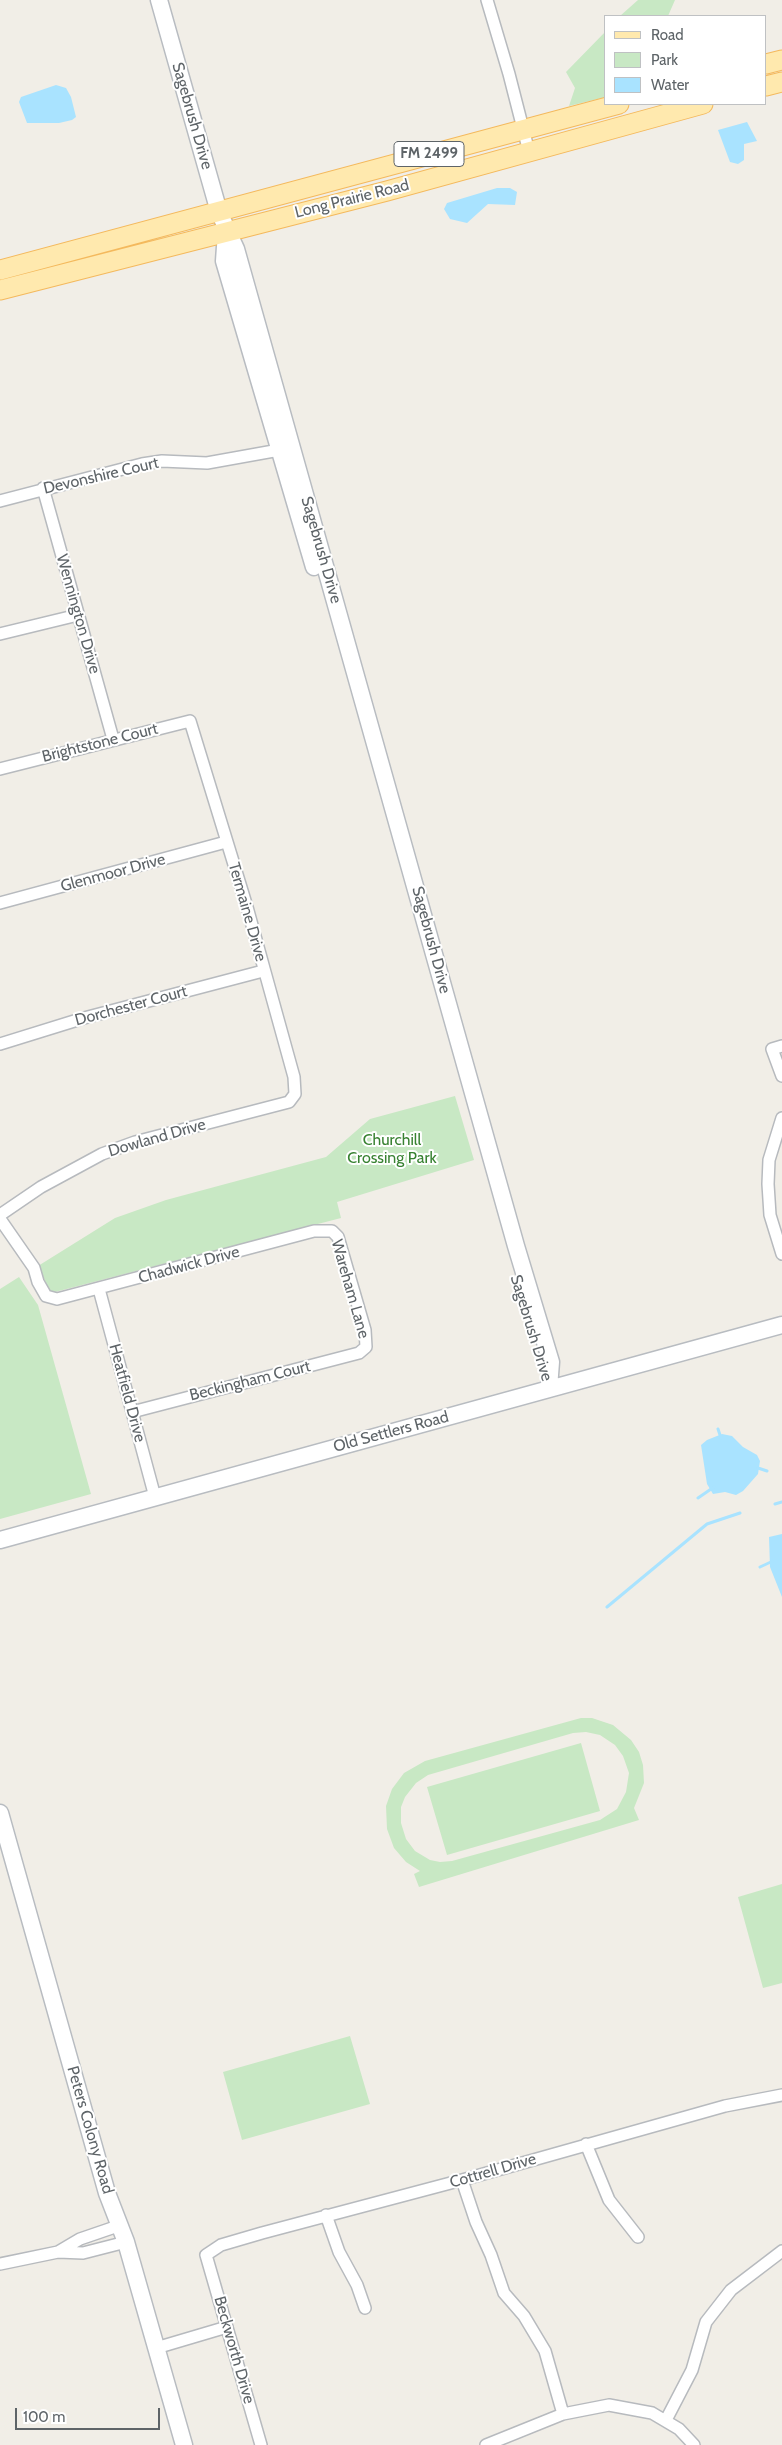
<!DOCTYPE html>
<style>
body{margin:0}
#map{position:relative;width:782px;height:2445px;overflow:hidden;background:#f1eee7;font-family:Cabin,sans-serif}
canvas{display:block}
.legend{position:absolute;left:604px;top:15px;width:162px;height:90px;box-sizing:border-box;background:#fff;border:1px solid #bfc1c3;margin:0;padding:6px 9px;list-style:none;font-size:15px;color:#5e6468}
.legend li{display:flex;align-items:center;gap:10px;height:25px}
.legend b{width:25px;border:1px solid #bfc1c3}
.scale{position:absolute;left:15px;top:2408px;width:145px;height:22px;box-sizing:border-box;border:2px solid #5e6468;border-top:0;padding-left:6px;font-size:15px;line-height:18px;white-space:nowrap;color:#5e6468;-webkit-text-stroke:4px #fff;paint-order:stroke}
</style>
<div id="map">
<canvas width="782" height="2445"></canvas>
<ul class="legend">
<li><b style="height:6px;background:#ffe9ae"></b>Road</li>
<li><b style="height:14px;background:#c8e8c4"></b>Park</li>
<li><b style="height:14px;background:#a9e3ff"></b>Water</li>
</ul>
<div class="scale">100 m</div>
</div>
<script>
const context = document.querySelector('canvas').getContext('2d');
context.lineJoin = 'round';
function fillPath(path, color) { context.fillStyle = color; context.fill(path, 'evenodd'); }
const toPath = rows => new Path2D(rows.map(r => 'M' + r).join(''));
function strokePath(path, color, width, dash) { context.strokeStyle = color; context.lineWidth = width; context.lineCap = dash ? 'butt' : 'round'; context.setLineDash(dash || []); context.stroke(path); }
function label(font, color, halo, rows, align = 'center') {
  context.font = font + ' Cabin,sans-serif'; context.lineWidth = 4; context.setLineDash([]); context.textBaseline = 'middle'; context.strokeStyle = halo; context.fillStyle = color; for (const [text, x, y, turn = 0] of rows) {
    context.save(); context.translate(x, y); context.rotate((+turn || 0) * Math.PI / 180); context.textAlign = isNaN(turn) ? turn : align; if (halo) context.strokeText(text, 0, 0); context.fillText(text, 0, 0); context.restore();
  }
}
fillPath(toPath([
 [638,0,675,0,668,16,620,16],
 [606,31,606,97,569,106,575,88,566,72],
 [455,1096,474,1160,337,1202,341,1218,51,1293,38,1266,115,1218,166,1200,326,1157,370,1119],
 [19,1277,38,1305,91,1494,0,1519,0,1289],
 [581,1718,592,1718,613,1725,631,1740,639,1752,643,1765,644,1783,634,1808,639,1820,419,1887,414,1874,420,1871,406,1862,394,1848,387,1829,386,1806,392,1789,404,1773,425,1761],
 [586,1732,600,1735,615,1745,623,1756,629,1773,626,1792,617,1809,600,1820,452,1861,440,1862,430,1860,415,1851,406,1839,401,1823,401,1807,405,1797,416,1783,428,1775,573,1733],
 [581,1743,600,1811,447,1855,427,1787],
 [782,1884,782,1983,763,1988,738,1897],
 [350,2036,370,2104,242,2140,223,2072]
]), '#c8e8c4');
fillPath(toPath([
 [56,85,66,88,71,97,76,117,72,120,59,123,27,123,19,102,21,97],
 [747,122,757,141,744,144,744,160,738,164,730,162,718,130],
 [497,188,510,188,517,192,515,205,488,204,467,223,450,219,444,209,447,203],
 [722,1434,732,1436,743,1447,757,1455,760,1461,758,1474,743,1491,736,1495,725,1492,713,1494,707,1484,701,1445,707,1440],
 [782,1534,782,1597,770,1567,769,1537]
]), '#a9e3ff');
strokePath(toPath([
 [718,1429,721,1438],
 [758,1468,767,1471],
 [698,1498,714,1487],
 [775,1504,782,1502],
 [760,1567,773,1561],
 [607,1607,707,1524,740,1513]
]), '#a9e3ff', 3);
const street = toPath([
 [487,0,509,74,529,152],
 [43,488,113,739],
 [0,501,142,464,162,461,207,463,285,449],
 [0,634,78,615],
 [0,769,190,721,247,907,294,1077,295,1094,289,1102,135,1142,102,1154,41,1187,0,1215],
 [0,903,226,842],
 [0,1044,84,1018,263,971],
 [782,1046,772,1049,782,1076],
 [782,1118,769,1160,768,1184,770,1215,782,1254],
 [0,1219,34,1268,38,1282,46,1296,57,1299,314,1231,332,1231,338,1237,365,1330,366,1347,359,1353,132,1412],
 [99,1289,155,1497],
 [586,2144,609,2200,638,2237],
 [462,2180,476,2222,491,2255,504,2293,524,2316,545,2351,563,2414],
 [326,2215,339,2252,357,2285,365,2308],
 [58,2252,80,2239,118,2226],
 [0,2264,58,2252,83,2253,126,2242],
 [156,2348,227,2327],
 [666,2420,692,2370,706,2322,731,2290,782,2251],
 [261,2445,206,2255,221,2245,262,2233,462,2180,725,2106,782,2095],
 [486,2445,563,2414,609,2405,652,2413,679,2429,694,2445]
]);
const secondary = toPath([
 [159,0,219,212,236,249,516,1246,551,1362,549,1388],
 [226,232,224,261,314,567],
 [0,1540,782,1325],
 [0,1813,107,2193,126,2242,184,2445]
]);
const primary = toPath([
 [766,64,782,60],
 [766,86,782,82],
 [0,270,619,104],
 [0,290,387,191,703,104]
]);
strokePath(street, '#b7babe', 14);
strokePath(secondary, '#b8bcc1', 19);
strokePath(primary, '#f4b95d', 21);
strokePath(street, '#fff', 11);
strokePath(secondary, '#fff', 16);
strokePath(primary, '#ffe9ae', 19);
for (const [x, y, w] of [
 [429,154,70]
]) { const box = new Path2D(); box.roundRect(x - w / 2, y - 12.5, w, 25, 4); context.fillStyle = '#fff'; context.fill(box); strokePath(box, '#5e6468', 1); }
label('bold 15px', '#5e6468', null, [
 ["FM 2499",429,154]
]);
label('16px', '#5e6468', '#fff', [
 ["Sagebrush Drive",192,116,74],
 ["Long Prairie Road",352,199,-14],
 ["Devonshire Court",101,476,-13],
 ["Sagebrush Drive",321,550,74],
 ["Wennington Drive",78,614,74],
 ["Brightstone Court",100,743,-14],
 ["Glenmoor Drive",113,873,-15],
 ["Termaine Drive",247,912,74],
 ["Sagebrush Drive",431,940,75],
 ["Dorchester Court",131,1006,-15],
 ["Dowland Drive",157,1138,-16],
 ["Chadwick Drive",189,1265,-15],
 ["Wareham Lane",350,1289,74],
 ["Sagebrush Drive",531,1328,73],
 ["Beckingham Court",250,1381,-14],
 ["Heatfield Drive",127,1393,75],
 ["Old Settlers Road",391,1432,-15],
 ["Peters Colony Road",90,2130,74],
 ["Cottrell Drive",493,2171,-16],
 ["Beckworth Drive",234,2350,74]
]);
label('16px', '#388232', '#fff', [
 ["Churchill",392,1140],
 ["Crossing Park",392,1158]
]);
</script>
